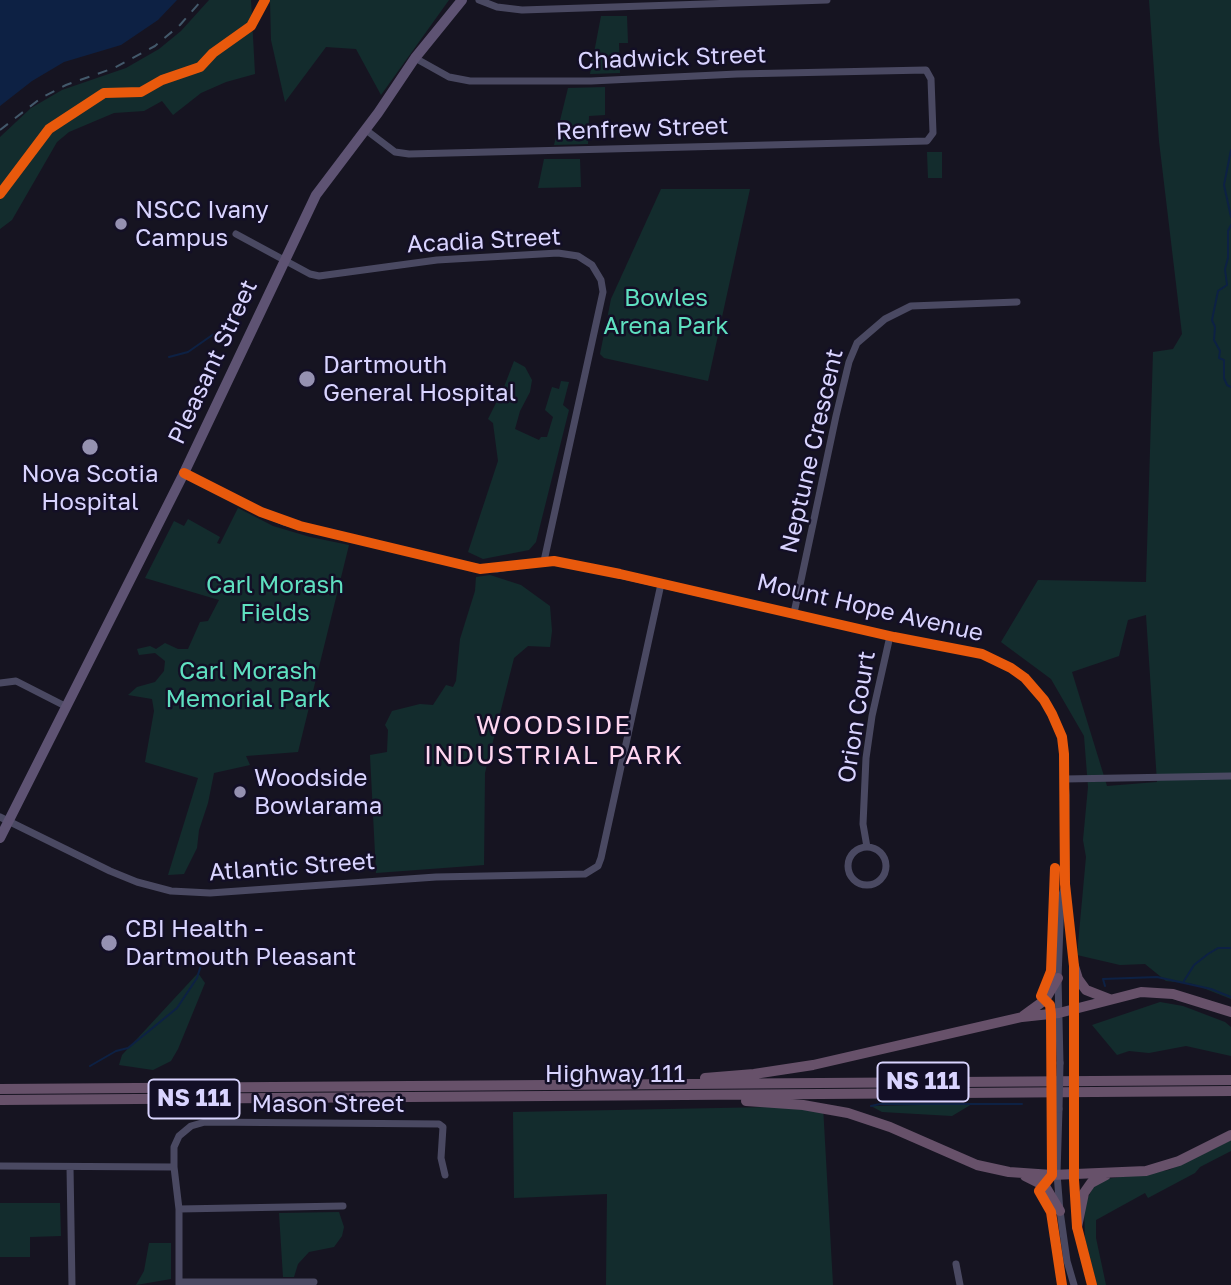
<!DOCTYPE html>
<style>
body{margin:0}
canvas{display:block;background:#161421}
</style>
<canvas width="1231" height="1285"></canvas>
<script>
const context = document.querySelector('canvas').getContext('2d');
context.lineJoin = 'round';
function fillPath(path, color) { context.fillStyle = color; context.fill(path, 'evenodd'); }
const toPath = rows => new Path2D(rows.map(r => 'M' + r).join(''));
function strokePath(path, color, width, dash) { context.strokeStyle = color; context.lineWidth = width; context.lineCap = dash ? 'butt' : 'round'; context.setLineDash(dash || []); context.stroke(path); }
function label(font, color, halo, rows, align = 'center') {
  context.font = font + ' "Golos Text",sans-serif'; context.lineWidth = 5; context.setLineDash([]); context.textBaseline = 'middle'; context.strokeStyle = halo; context.fillStyle = color; for (const [text, x, y, turn = 0] of rows) {
    context.save(); context.translate(x, y); context.rotate((+turn || 0) * Math.PI / 180); context.textAlign = isNaN(turn) ? turn : align; if (halo) context.strokeText(text, 0, 0); context.fillText(text, 0, 0); context.restore();
  }
}
fillPath(toPath([
 [209,0,251,0,255,74,226,82,201,93,173,115,162,101,144,111,114,113,69,132,57,142,12,220,0,229,0,137,31,108,62,90,126,68,159,49,181,31],
 [270,0,449,0,381,95,356,49,326,47,285,102,271,40],
 [1149,0,1231,0,1231,999,1193,984,1166,981,1145,964,1120,965,1077,955,1086,857,1083,840,1088,787,1084,736,1051,679,1001,642,1038,580,1146,582,1153,352,1173,349,1182,334,1159,141],
 [1146,615,1157,782,1107,786,1072,672,1119,656,1128,620],
 [601,16,627,16,628,43,619,43,620,73,590,74],
 [605,87,605,115,589,116,588,144,554,145,568,88],
 [927,152,942,152,942,178,928,178],
 [544,159,580,159,581,187,538,188],
 [661,189,750,189,708,381,604,358,600,354,611,299],
 [514,361,525,367,532,380,530,392,520,411,515,429,539,440,541,437,547,437,553,417,545,410,552,387,559,389,561,381,569,382,563,405,569,410,536,542,529,550,483,559,468,552,498,461,493,423,488,419,504,387],
 [238,508,273,526,310,537,349,545,298,752,246,756,250,765,214,773,208,803,199,830,197,848,184,874,168,875,198,778,145,762,154,711,152,699,128,695,137,687,155,682,164,671,165,661,155,653,139,655,137,649,150,646,156,649,165,643,178,649,188,649,200,622,208,621,219,600,145,578,174,521,184,526,188,519,220,537,217,543,220,544],
 [490,575,521,585,550,606,552,631,550,647,528,646,514,658,485,773,484,865,376,873,370,755,387,752,388,730,385,725,392,711,420,704,433,705,446,685,453,687,456,681,460,639,475,591,476,577],
 [198,973,205,983,178,1049,171,1061,153,1070,119,1065,122,1055],
 [1160,1002,1183,1006,1225,1022,1231,1027,1231,1056,1186,1046,1149,1053,1129,1051,1117,1055,1092,1025],
 [972,1104,952,1116,882,1112,871,1106],
 [823,1106,833,1285,606,1285,607,1194,514,1198,513,1112],
 [1231,1140,1231,1151,1200,1167,1195,1173,1148,1198,1145,1193,1096,1220,1096,1238,1106,1285,1097,1285,1085,1239,1084,1205,1094,1186,1106,1179,1169,1170],
 [0,1203,60,1203,61,1236,30,1237,30,1257,0,1257],
 [339,1212,344,1227,342,1236,334,1247,309,1252,298,1264,294,1277,283,1277,279,1213],
 [149,1243,171,1243,171,1279,136,1285,144,1271]
]), '#132c2d');
fillPath(toPath([
 [0,0,177,0,158,20,121,45,64,62,32,81,0,106]
]), '#0d2144');
strokePath(toPath([
 [1231,150,1224,185,1231,217],
 [1231,225,1228,231,1228,258,1225,269,1227,285,1218,291,1212,320,1215,327,1214,340,1220,351,1219,358,1224,360,1224,378,1227,385,1231,387],
 [169,357,188,352,241,315],
 [1184,981,1194,965,1208,954,1218,948,1231,948],
 [1105,986,1103,979,1157,977,1211,989,1231,997],
 [90,1066,116,1051,128,1048,177,1008,197,978,202,962],
 [871,1106,880,1104,1022,1104]
]), '#0d2144', 2);
strokePath(toPath([
 [479,0,497,7,522,10,827,0],
 [366,130,395,152,409,154,927,141,933,133,931,79,926,70,737,74,591,81,470,81,449,77,415,58],
 [236,234,310,274,319,276,437,260,558,253,578,256,592,265,601,280,603,292,544,561],
 [184,473,261,512,284,522,472,567,497,569,544,561,571,564,894,637,960,649,995,659,1011,668,1025,678,1044,700,1062,737,1066,795,1065,884,1074,966,1073,1062],
 [794,613,836,416,849,362,857,343,885,319,911,306,1017,302],
 [0,683,16,681,65,706],
 [1065,779,1231,776],
 [0,817,110,871,137,882,171,891,210,893,436,877,585,874,598,866,601,858,661,584],
 '848 866a19 19 0 1 1 38 0a19 19 0 1 1-38 0Z',
 [867,847,863,824,866,758,872,716,890,636],
 [1060,1063,1058,978,1061,898,1065,885],
 [1073,1108,1077,1227,1092,1285],
 [1059,1109,1057,1174,1060,1211,1067,1261,1074,1285],
 [0,1166,174,1167],
 [70,1167,72,1285],
 [179,1209,343,1206],
 [956,1264,960,1285],
 [179,1282,314,1282],
 [179,1285,179,1209,174,1167,174,1147,179,1136,191,1126,205,1122,439,1124,443,1127,441,1158,445,1175]
]), '#4a4962', 7);
strokePath(toPath([
 [0,838,184,473,316,195,378,113,415,58,462,0]
]), '#5e5373', 10);
strokePath(toPath([
 [1074,966,1078,979,1086,990,1109,999],
 [1023,1016,1045,1000,1058,978],
 [705,1078,754,1074,813,1065,1022,1017,1059,1013,1141,992,1173,994,1231,1012],
 [0,1089,1231,1080],
 [0,1100,1231,1091],
 [746,1101,803,1105,848,1113,890,1127,977,1165,1009,1172,1052,1175,1146,1171,1179,1161,1231,1135],
 [1025,1176,1045,1186,1060,1211],
 [1077,1227,1084,1193,1091,1183,1106,1175]
]), '#67516a', 10);
strokePath(toPath([
 [0,130,41,98,66,85,114,68,155,46,180,25,202,0]
]), '#43596b', 2, [10, 9]);
strokePath(toPath([
 [1073,1108,1073,1062],
 [1059,1109,1060,1063]
]), '#4a4962', 7);
strokePath(toPath([
 [0,194,49,129,104,93,141,92,162,80,200,67,213,53,251,26,265,0],
 [184,473,261,512,300,526,480,569,554,561,620,574,894,637,982,654,1011,668,1025,678,1044,700,1052,714,1062,737,1064,754,1065,884,1074,966,1074,1180,1077,1227,1092,1285],
 [1055,868,1051,971,1041,996,1050,1005,1051,1014,1052,1175,1039,1191,1051,1212,1062,1285]
]), '#e8590c', 10);
for (const [x, y, r, color] of [
 [121,224,7,"#9591b1"],
 [307,379,9,"#9591b1"],
 [90,447,9,"#9591b1"],
 [240,792,7,"#9591b1"],
 [109,943,9,"#9591b1"]
]) { const dot = new Path2D(); dot.arc(x, y, r, 0, 2 * Math.PI); context.fillStyle = color; context.fill(dot); strokePath(dot, '#130f26', 2.5); }
for (const [x, y, w] of [
 [923,1082,91],
 [194,1099,91]
]) { const box = new Path2D(); box.roundRect(x - w / 2, y - 19.5, w, 39, 5); context.fillStyle = '#130f26'; context.fill(box); strokePath(box, '#d9d4ff', 2); }
label('bold 23px', '#d9d4ff', null, [
 ["NS 111",923,1082],
 ["NS 111",194,1099]
]);
label('24px', '#d9d4ff', '#130f26', [
 ["Chadwick Street",672,58,-2],
 ["Renfrew Street",642,129,-2],
 ["Acadia Street",484,241,-3],
 ["Pleasant Street",213,362,-65],
 ["Neptune Crescent",812,451,-77],
 ["Mount Hope Avenue",870,608,13],
 ["Orion Court",857,717,-81],
 ["Atlantic Street",292,867,-4],
 ["Highway 111",615,1074],
 ["Mason Street",328,1104]
]);
label('24px', '#d9d4ff', '#130f26', [
 ["NSCC Ivany",135,210],
 ["Campus",135,238],
 ["Dartmouth",323,365],
 ["General Hospital",323,393],
 ["Nova Scotia",90,474,"center"],
 ["Hospital",90,502,"center"],
 ["Woodside",254,778],
 ["Bowlarama",254,806],
 ["CBI Health -",125,929],
 ["Dartmouth Pleasant",125,957]
], 'left');
label('24px', '#5fe0c0', '#130f26', [
 ["Bowles",666,298],
 ["Arena Park",666,326],
 ["Carl Morash",275,585],
 ["Fields",275,613],
 ["Carl Morash",248,671],
 ["Memorial Park",248,699]
]);
context.letterSpacing = '2px';
label('26px', '#ffd6f0', '#130f26', [
 ["WOODSIDE",554,726],
 ["INDUSTRIAL PARK",554,756]
]);
context.letterSpacing = '0px';
</script>
